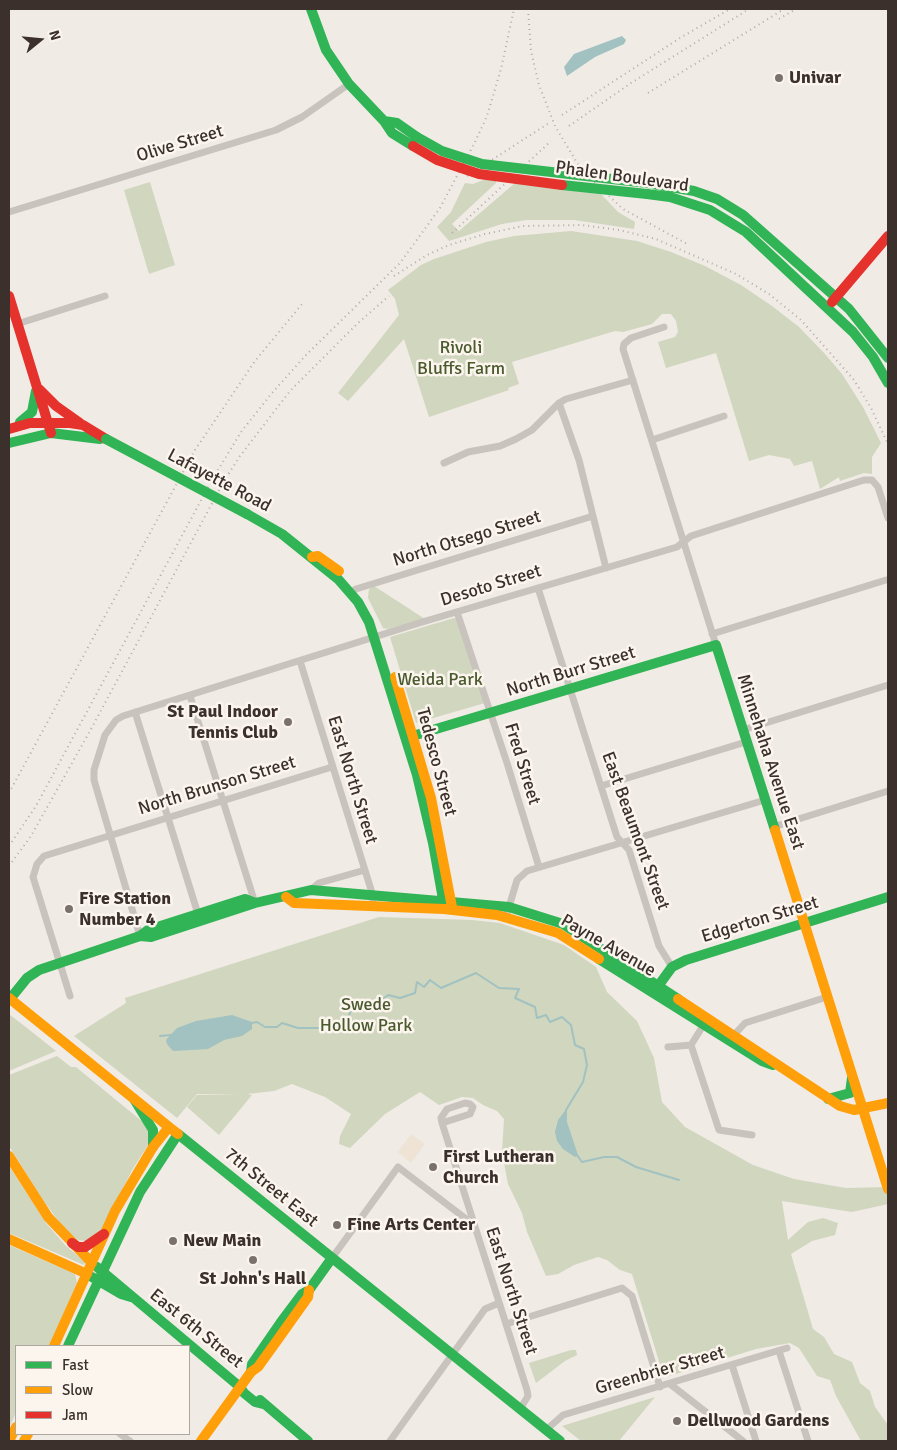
<!DOCTYPE html>
<style>
body{margin:0}
#map{position:relative;width:897px;height:1450px;overflow:hidden;background:#f0ebe5;font-family:Signika,sans-serif}
canvas{display:block}
.frame{position:absolute;inset:0;border:10px solid #3b302b;pointer-events:none}
.legend{position:absolute;left:15px;top:1345px;width:175px;height:90px;box-sizing:border-box;background:#fbf5ee;border:1px solid #aea6a0;margin:0;padding:6px 9px;list-style:none;font-size:15px;color:#3b302b}
.legend li{display:flex;align-items:center;gap:10px;height:25px}
.legend b{width:25px;border:1px solid #aea6a0}
.north{position:absolute;left:15px;top:15px;width:50px;height:50px;-webkit-text-stroke:4px #fbf5ee;paint-order:stroke;rotate:73deg;font-size:14px;font-weight:700;line-height:20px;text-align:center;color:#3b302b}
.north::after{content:'';display:block;margin:auto;width:18px;height:22px;background:#3b302b;clip-path:polygon(50% 0,100% 100%,50% 72%,0 100%)}
</style>
<div id="map">
<canvas width="897" height="1450"></canvas>
<div class="frame"></div>
<ul class="legend">
<li><b style="height:6px;background:#30b455"></b>Fast</li>
<li><b style="height:6px;background:#ff9f0a"></b>Slow</li>
<li><b style="height:6px;background:#e5322d"></b>Jam</li>
</ul>
<div class="north">N</div>
</div>
<script>
const context = document.querySelector('canvas').getContext('2d');
context.lineJoin = 'round';
function fillPath(path, color) { context.fillStyle = color; context.fill(path, 'evenodd'); }
const toPath = rows => new Path2D(rows.map(r => 'M' + r).join(''));
function strokePath(path, color, width, dash) { context.strokeStyle = color; context.lineWidth = width; context.lineCap = dash ? 'butt' : 'round'; context.setLineDash(dash || []); context.stroke(path); }
function label(font, color, halo, rows, align = 'center') {
  context.font = font + ' Signika,sans-serif'; context.lineWidth = 5; context.setLineDash([]); context.textBaseline = 'middle'; context.strokeStyle = halo; context.fillStyle = color; for (const [text, x, y, turn = 0] of rows) {
    context.save(); context.translate(x, y); context.rotate((+turn || 0) * Math.PI / 180); context.textAlign = isNaN(turn) ? turn : align; if (halo) context.strokeText(text, 0, 0); context.fillText(text, 0, 0); context.restore();
  }
}
fillPath(toPath([
 [486,179,496,180,496,183,452,224,459,231,515,183,599,192,618,212,635,222,634,229,574,220,526,220,502,224,449,241,437,227,451,212,465,183,473,184],
 [150,182,175,265,149,274,124,190],
 [571,231,637,241,671,252,705,266,741,285,772,306,799,327,825,354,842,374,863,407,881,443,872,457,872,474,864,473,840,481,839,477,820,489,812,461,794,466,790,459,769,455,749,461,716,353,666,368,658,342,675,337,678,332,676,321,671,314,662,314,652,324,623,332,615,331,512,362,519,384,508,388,509,390,429,417,404,339,348,401,338,393,399,315,395,299,388,290,421,265,434,259,486,242,514,236],
 [374,586,425,619,388,629,383,628,368,598,369,589],
 [454,618,457,618,485,703,416,723,390,637],
 [379,917,472,920,500,923,564,945,596,967,607,992,637,1021,654,1058,662,1102,685,1127,753,1165,794,1179,846,1188,888,1187,888,1204,852,1212,782,1201,788,1240,808,1222,823,1218,838,1223,835,1235,812,1241,791,1254,813,1329,824,1337,834,1354,852,1362,860,1383,870,1391,875,1407,888,1425,888,1441,861,1441,836,1396,830,1380,817,1376,799,1348,790,1343,756,1349,666,1377,662,1371,632,1274,620,1270,607,1260,598,1257,574,1265,558,1274,546,1276,527,1232,522,1213,508,1184,502,1152,504,1119,497,1111,483,1105,473,1098,462,1097,439,1105,420,1092,385,1114,350,1148,339,1144,340,1136,351,1114,325,1097,292,1084,274,1091,247,1094,252,1095,219,1135,187,1107,197,1095,240,1094,197,1094,177,1118,74,1036,126,1003,125,998],
 [9,1014,32,1032,56,1051,9,1071],
 [57,1056,71,1067,76,1067,144,1123,148,1130,150,1142,132,1170,103,1229,87,1241,76,1240,66,1231,43,1200,9,1146,9,1075],
 [9,1166,46,1223,65,1245,85,1262,84,1265,9,1233],
 [9,1245,75,1274,77,1283,49,1346,16,1346,16,1412,9,1429],
 [571,1350,576,1350,577,1355,565,1361,536,1383,529,1363],
 [655,1397,619,1441,581,1441,562,1426]
]), '#d1d6bf');
fillPath(toPath([
 [411,1134,425,1144,411,1163,398,1152]
]), '#eee3d5');
fillPath(toPath([
 [622,36,626,40,624,44,595,57,567,76,564,67,574,54],
 [232,1015,252,1022,252,1029,242,1036,224,1040,208,1049,173,1051,167,1044,166,1040,177,1028,196,1021],
 [567,1108,567,1122,577,1152,578,1156,575,1157,563,1149,557,1141,555,1132,558,1120]
]), '#a1c2c1');
strokePath(toPath([
 [252,1023,257,1022,265,1027,277,1027,282,1023,298,1028,320,1028,347,1020,352,1008,368,1011,388,995,400,998,415,993,417,982,424,987,430,980,441,988,476,973,499,988,519,989,515,998,535,1007,537,1018,546,1015,550,1022,562,1017,571,1025,575,1045,584,1049,587,1065,583,1082,566,1110],
 [160,1036,171,1035],
 [577,1155,582,1162,604,1157,617,1157,636,1167,679,1180]
]), '#a1c2c1', 2);
strokePath(toPath([
 [9,212,276,130,302,117,349,84],
 [17,324,105,296],
 [664,327,631,338,624,344,623,349,716,645],
 [559,403,579,460,606,568],
 [652,440,724,416],
 [444,463,468,452,500,446,516,439,532,430,559,403,566,399,633,380],
 [538,588,617,837,629,850,659,946,672,967],
 [351,592,356,589,593,516],
 [457,612,507,763,539,867],
 [712,634,886,580],
 [300,661,373,896,373,907],
 [190,696,255,903],
 [135,712,198,914],
 [743,730,888,685],
 [601,786,746,742],
 [773,827,888,791],
 [311,890,319,883,365,870],
 [506,917,517,880,527,871,765,800],
 [140,936,94,780,94,770,105,735,116,720,123,716,419,623,677,547,691,536,864,480,872,480,878,487,888,518],
 [70,996,33,877,37,864,44,856,332,767],
 [734,1035,745,1023,827,997],
 [691,1045,719,1130,752,1135],
 [668,1047,691,1045,706,1021],
 [442,1123,470,1114,473,1107,470,1104,465,1103,447,1109,441,1118,442,1123,527,1390,528,1396,520,1409],
 [332,1258,398,1167,474,1225],
 [506,1324,622,1288,632,1296,660,1387],
 [779,1351,808,1441],
 [732,1365,756,1441],
 [670,1384,743,1441],
 [546,1430,563,1415,787,1348],
 [120,1434,130,1441],
 [390,1441,485,1309,499,1303]
]), '#c9c3be', 7);
strokePath(toPath([
 [311,9,326,50,349,84,384,121,392,133,413,146],
 [384,121,397,123,417,137],
 [647,183,694,191,717,199,743,215,849,309,888,358],
 [647,194,670,197,710,210,746,232,853,332,873,357,888,383],
 [20,422,32,412,36,391],
 [9,443,51,433,100,439],
 [247,514,282,534,338,579,358,602,369,622,417,775,433,843,444,905],
 [406,738,716,645,775,830],
 [140,936,151,937,255,903,311,890,509,907,563,924,678,999],
 [599,959,762,1061,773,1065],
 [656,989,672,967,686,960,888,897],
 [10,999,27,978,39,970,140,936,148,930,245,899,255,903],
 [134,1099,153,1130,153,1147],
 [828,1099,850,1093,852,1078],
 [178,1134,560,1441],
 [97,1267,240,1387,244,1393,255,1402,263,1404],
 [92,1277,121,1294,131,1297],
 [68,1346,140,1192,178,1134],
 [251,1372,252,1364,281,1322,302,1294,309,1290,332,1258],
 [260,1400,308,1441]
]), '#30b455', 10);
strokePath(toPath([
 [312,557,318,556,339,571],
 [395,677,431,798,452,907],
 [775,830,888,1189],
 [286,897,294,903,444,909,497,915,558,933,599,959],
 [9,998,169,1127],
 [678,999,840,1106,854,1110,888,1103],
 [9,1156,48,1217,92,1263],
 [9,1239,87,1274],
 [54,1346,115,1211,153,1147,169,1127,178,1134],
 [9,1441,16,1427],
 [24,1441,28,1434],
 [201,1441,251,1372,258,1367,276,1342,308,1297,309,1290]
]), '#ff9f0a', 10);
strokePath(toPath([
 [9,296,51,433],
 [832,302,888,236],
 [39,389,56,406,80,423],
 [9,429,30,423,70,423,83,425,106,439],
 [72,1243,78,1247,85,1247,104,1234]
]), '#e5322d', 10);
strokePath(toPath([
 [528,9,531,51,539,85,555,126,579,166,595,183,623,209,689,245],
 [779,19,796,9],
 [648,93,784,9],
 [562,115,680,38,730,9],
 [569,126,631,83,749,9],
 [467,176,549,123],
 [452,233,551,141],
 [394,276,427,255,449,245,485,234,523,226,582,225,619,230,656,239,736,274,769,294,801,320,854,380,871,408,888,444],
 [9,793,195,450,255,361,302,304],
 [9,846,36,806,212,480,241,432,272,393,306,355,400,263,440,208,475,142,487,116,501,69,514,9],
 [9,866,31,836,90,731,224,481,240,456,290,391,358,323,389,296]
]), '#b1aca8', 2, [1, 4]);
strokePath(toPath([
 [417,137,442,151,482,164,647,183],
 [562,185,647,194],
 [106,439,247,514]
]), '#30b455', 10);
strokePath(toPath([
 [413,146,437,160,479,174,562,185]
]), '#e5322d', 10);
for (const [x, y, r, color] of [
 [779,78,5,"#7a716c"],
 [288,722,5,"#7a716c"],
 [69,909,5,"#7a716c"],
 [433,1167,5,"#7a716c"],
 [337,1225,5,"#7a716c"],
 [173,1241,5,"#7a716c"],
 [253,1260,5,"#7a716c"],
 [677,1421,5,"#7a716c"]
]) { const dot = new Path2D(); dot.arc(x, y, r, 0, 2 * Math.PI); context.fillStyle = color; context.fill(dot); strokePath(dot, '#fbf5ee', 2); }
label('bold 18px', '#3b302b', '#fbf5ee', [
 ["Univar",789,78],
 ["St Paul Indoor",278,712,"right"],
 ["Tennis Club",278,733,"right"],
 ["Fire Station",79,899],
 ["Number 4",79,920],
 ["First Lutheran",443,1157],
 ["Church",443,1178],
 ["Fine Arts Center",347,1225],
 ["New Main",183,1241],
 ["St John's Hall",253,1279,"center"],
 ["Dellwood Gardens",687,1421]
], 'left');
label('18px', '#3b302b', '#fbf5ee', [
 ["Olive Street",180,144,-17],
 ["Phalen Boulevard",622,177,8],
 ["Lafayette Road",219,481,28],
 ["North Otsego Street",467,539,-17],
 ["Desoto Street",491,586,-17],
 ["North Burr Street",571,672,-17],
 ["Tedesco Street",436,762,75],
 ["Minnehaha Avenue East",770,762,72],
 ["Fred Street",522,764,73],
 ["East North Street",352,780,73],
 ["North Brunson Street",217,786,-17],
 ["East Beaumont Street",635,831,70],
 ["Edgerton Street",760,920,-17],
 ["Payne Avenue",608,946,30],
 ["7th Street East",271,1188,39],
 ["East North Street",511,1291,72],
 ["East 6th Street",196,1329,39],
 ["Greenbrier Street",660,1371,-16]
]);
label('18px', '#4a5a2e', '#fbf5ee', [
 ["Rivoli",461,348],
 ["Bluffs Farm",461,369],
 ["Weida Park",440,680],
 ["Swede",366,1005],
 ["Hollow Park",366,1026]
]);
</script>
